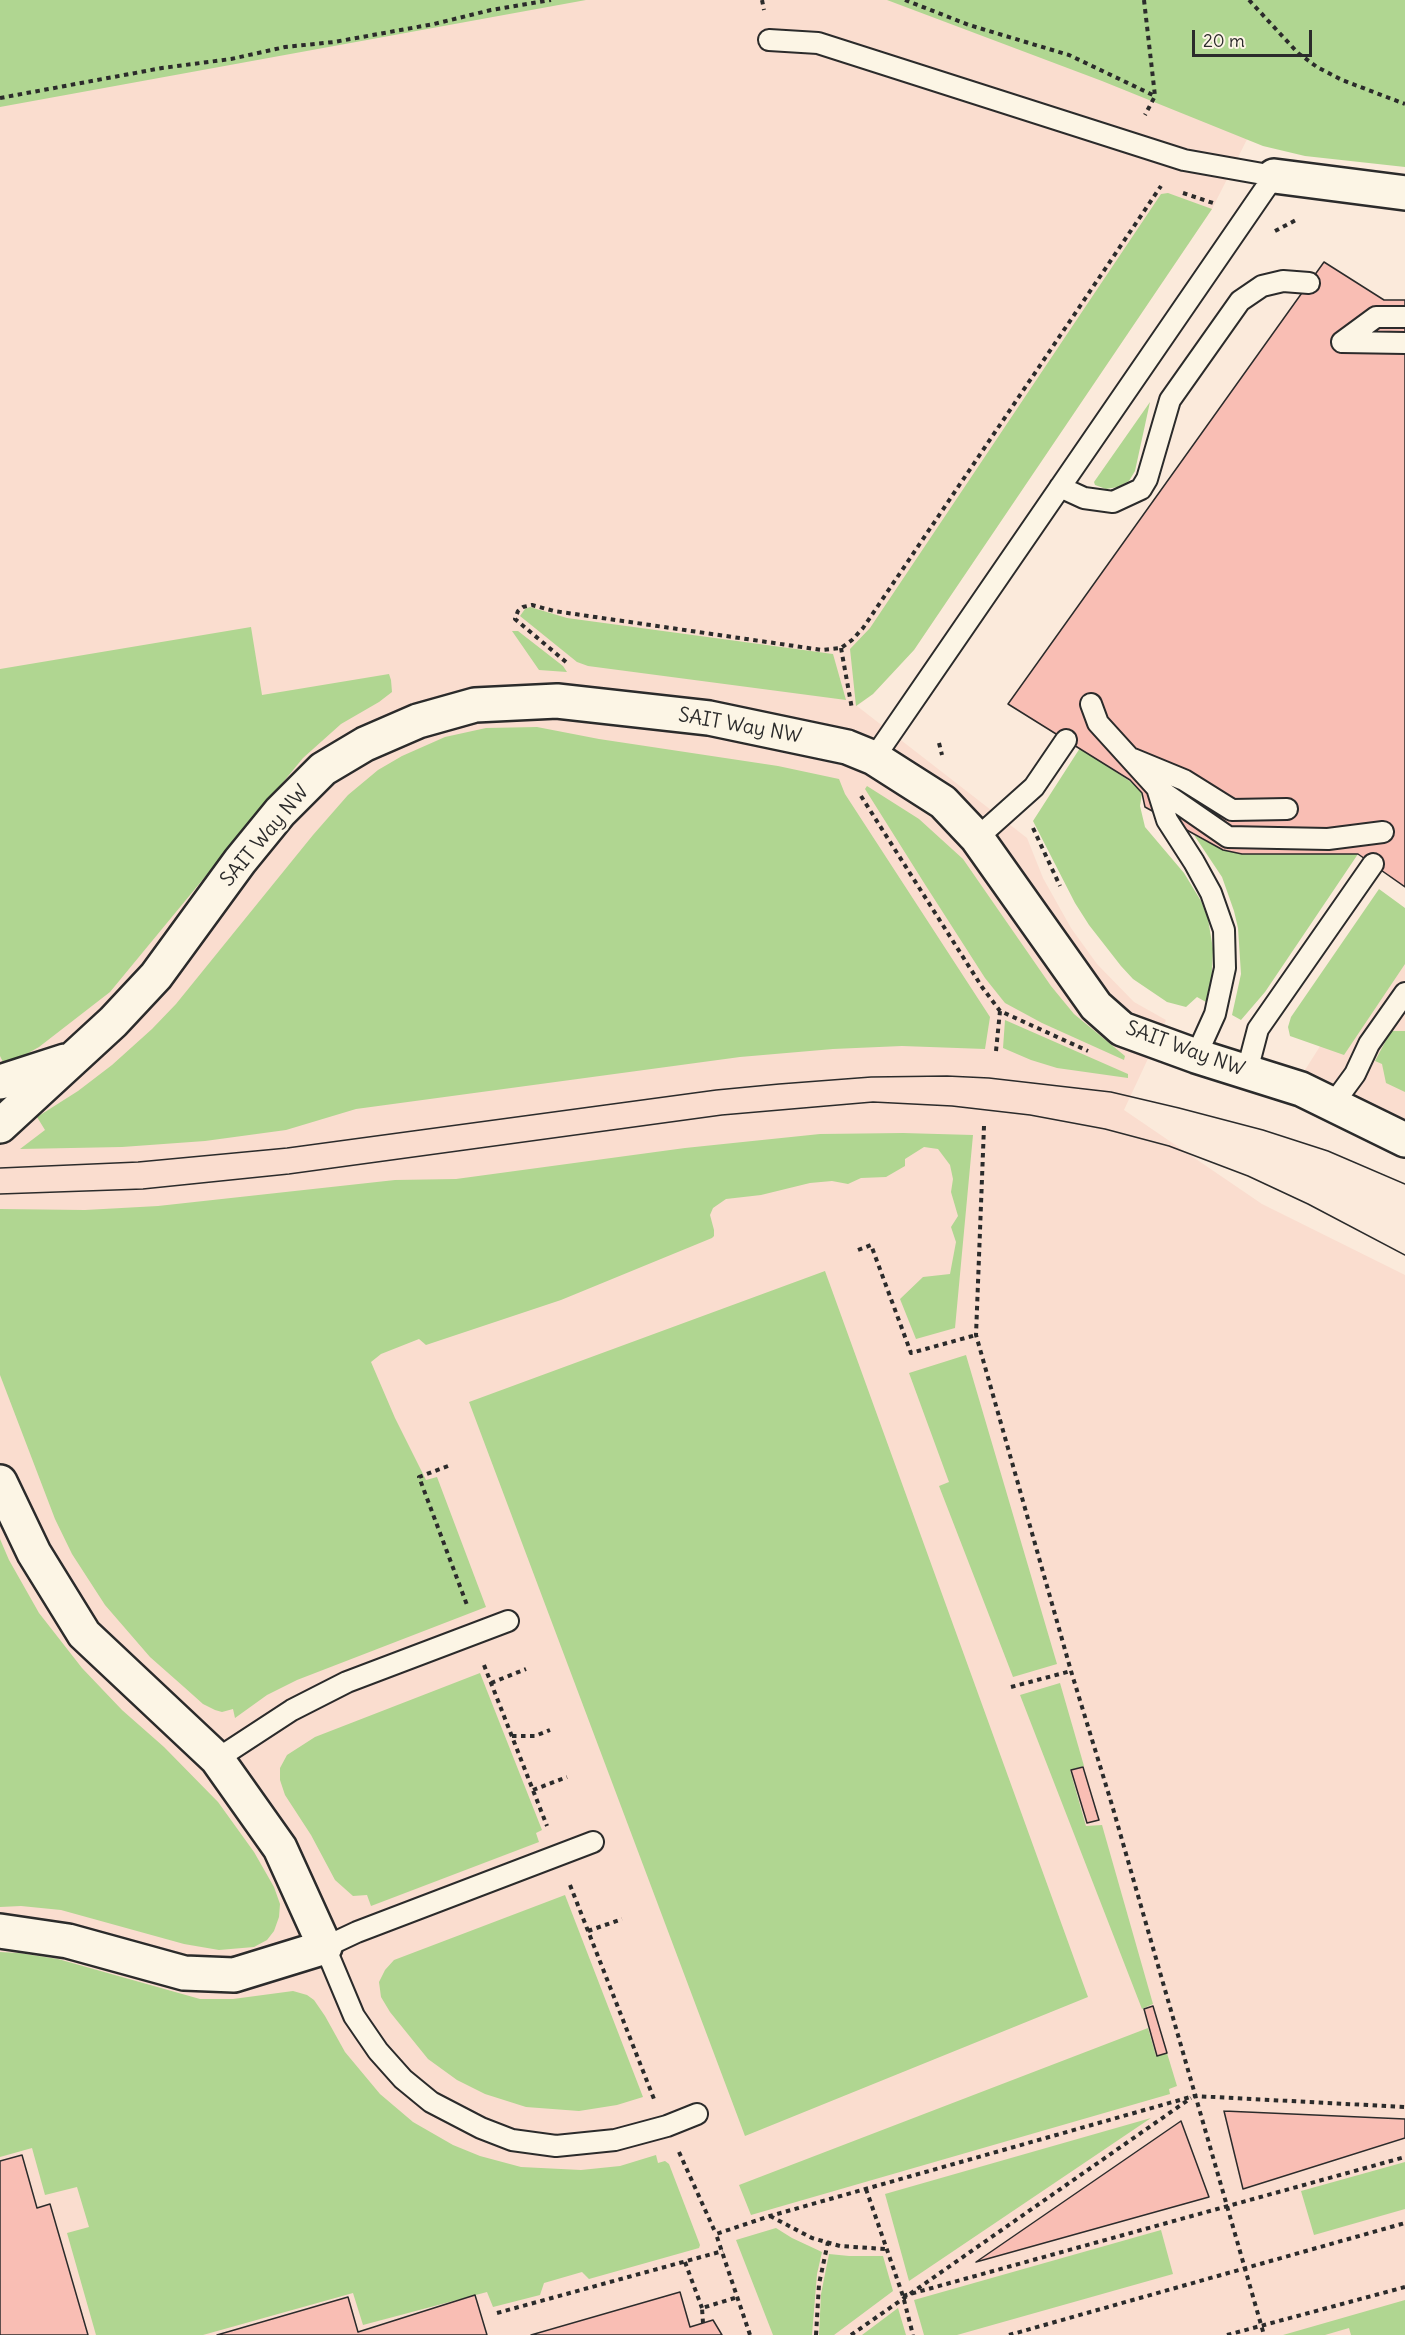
<!DOCTYPE html>
<style>
body{margin:0}
#map{position:relative;width:1405px;height:2335px;overflow:hidden;background:#fbeadb;font-family:Delius,sans-serif}
canvas{display:block}
.scale{position:absolute;left:1192px;top:30px;width:120px;height:27px;box-sizing:border-box;border:3px solid #2b2b2b;border-top:0;padding-left:8px;font-size:18px;line-height:21px;white-space:nowrap;color:#2b2b2b;-webkit-text-stroke:4px #fcf5e5;paint-order:stroke}
</style>
<div id="map">
<canvas width="1405" height="2335"></canvas>
<div class="scale">20 m</div>
</div>
<script>
const context = document.querySelector('canvas').getContext('2d');
context.lineJoin = 'round';
function fillPath(path, color) { context.fillStyle = color; context.fill(path, 'evenodd'); }
const toPath = rows => new Path2D(rows.map(r => 'M' + r).join(''));
function strokePath(path, color, width, dash) { context.strokeStyle = color; context.lineWidth = width; context.lineCap = dash ? 'butt' : 'round'; context.setLineDash(dash || []); context.stroke(path); }
function label(font, color, halo, rows, align = 'center') {
  context.font = font + ' Delius,sans-serif'; context.lineWidth = 6; context.setLineDash([]); context.textBaseline = 'middle'; context.strokeStyle = halo; context.fillStyle = color; for (const [text, x, y, turn = 0] of rows) {
    context.save(); context.translate(x, y); context.rotate((+turn || 0) * Math.PI / 180); context.textAlign = isNaN(turn) ? turn : align; if (halo) context.strokeText(text, 0, 0); context.fillText(text, 0, 0); context.restore();
  }
}
fillPath(toPath([
 [0,0,1307,0,1308,18,1212,209,914,650,873,694,857,706,1027,838,1043,878,1071,928,1097,964,1134,1002,1166,1020,1124,1110,1262,1204,1405,1275,1405,2335,0,2335],
 [1405,912,1405,1121,1305,1070]
]), '#faddcf');
fillPath(toPath([
 [0,0,586,0,0,107],
 [887,0,1405,0,1405,167,1305,156,1263,146,1102,81],
 [1168,193,1212,209,914,650,873,694,856,706,850,649,870,628,1161,194],
 [1150,402,1135,471,1129,481,1118,487,1106,489,1095,485,1094,482],
 [530,607,567,618,833,654,846,700,588,666,577,662,520,616,525,609],
 [251,627,262,695,389,674,391,680,392,692,379,702,341,724,303,758,110,992,39,1047,5,1066,0,1056,0,669],
 [512,631,518,631,563,666,567,672,539,670],
 [537,727,599,739,778,766,839,779,845,794,990,1017,985,1049,902,1046,833,1049,740,1057,356,1109,286,1130,205,1141,122,1147,20,1149,45,1130,37,1117,78,1091,112,1065,152,1029,176,1004,313,835,348,795,378,770,402,756,445,737,486,728],
 [1080,748,1137,786,1142,793,1140,806,1145,827,1184,873,1201,901,1208,919,1213,949,1211,990,1206,1002,1197,997,1186,1007,1167,1002,1133,979,1121,966,1089,925,1075,903,1033,821],
 [867,786,919,819,963,859,1051,986,1074,1014,1125,1056,1124,1060,1042,1023,1005,1003,985,978,926,886,865,789],
 [1194,835,1223,850,1242,854,1358,854,1265,992,1241,1020,1232,1015,1241,974,1238,928,1234,911,1222,877],
 [1379,889,1405,908,1405,964,1344,1055,1290,1036,1288,1027,1291,1017],
 [1005,1020,1128,1074,1128,1078,1057,1068,1031,1060,1003,1048],
 [1391,1031,1405,1031,1405,1092,1386,1083,1382,1064,1375,1061],
 [903,1133,973,1135,955,1328,916,1339,900,1299,923,1277,950,1274,956,1242,951,1227,958,1216,951,1192,953,1179,950,1165,938,1149,924,1147,905,1159,905,1166,886,1177,861,1178,848,1184,832,1181,810,1183,761,1195,726,1199,713,1208,710,1215,714,1230,714,1236,712,1238,561,1300,426,1345,419,1339,381,1354,371,1362,395,1418,426,1480,437,1477,486,1607,297,1680,267,1695,235,1718,233,1709,222,1712,215,1710,203,1704,184,1687,150,1657,105,1605,72,1554,55,1519,0,1375,0,1209,85,1210,158,1206,395,1180,456,1179,685,1148,820,1134],
 [825,1271,1088,1997,745,2136,469,1402],
 [966,1355,1057,1664,1013,1677,939,1486,949,1482,909,1373],
 [0,1539,9,1560,39,1613,82,1668,122,1710,164,1747,218,1802,254,1852,274,1887,280,1904,279,1917,274,1931,267,1940,254,1947,219,1950,184,1944,61,1910,21,1906,0,1907],
 [480,1673,542,1830,536,1833,539,1842,371,1906,367,1895,353,1896,335,1880,311,1835,285,1795,280,1780,280,1768,287,1755,315,1737],
 [1060,1683,1084,1766,1070,1770,1086,1826,1102,1825,1153,2004,1142,2009,1020,1695],
 [565,1895,643,2097,617,2105,579,2111,526,2107,485,2094,457,2080,428,2059,390,2012,381,1997,379,1982,385,1970,394,1960],
 [0,1952,19,1953,58,1959,200,1999,233,1999,293,1991,307,1995,314,2000,325,2016,345,2052,380,2094,413,2122,453,2145,480,2156,521,2167,581,2170,620,2166,656,2155,658,2163,665,2161,669,2164,700,2245,699,2248,589,2279,582,2272,544,2283,540,2295,493,2307,487,2292,363,2325,353,2293,203,2335,96,2335,67,2233,89,2227,77,2187,45,2195,32,2148,0,2157],
 [1148,2028,1156,2056,1167,2053,1177,2086,1169,2089,1170,2094,751,2215,739,2185],
 [1151,2118,909,2281,885,2194],
 [1405,2162,1405,2209,1314,2235,1301,2191],
 [776,2228,792,2238,822,2252,817,2274,812,2335,773,2335,736,2240],
 [1161,2230,1173,2274,957,2335,924,2335,914,2300],
 [829,2254,849,2256,883,2256,893,2291,834,2335,819,2335,821,2294],
 [1405,2300,1405,2335,1351,2335,1349,2328,1325,2335,1283,2335],
 [898,2308,906,2335,862,2335]
]), '#b0d691');
const building = toPath([
 [1324,262,1384,300,1405,300,1405,887,1358,854,1242,854,1223,850,1145,807,1142,793,1130,780,1008,704,1324,262],
 [1083,1767,1099,1820,1087,1823,1071,1770,1083,1767],
 [1153,2006,1167,2053,1157,2056,1144,2009,1153,2006],
 [1224,2111,1405,2119,1405,2138,1243,2189,1224,2111],
 [1181,2121,1209,2197,976,2262,1181,2121],
 [22,2155,37,2208,50,2204,88,2335,0,2335,0,2161,22,2155],
 [680,2292,690,2327,713,2320,722,2335,531,2335,680,2292],
 [475,2295,487,2335,217,2335,348,2297,358,2332,475,2295]
]);
fillPath(building, '#f9beb4');
strokePath(building, '#2b2b2b', 1.5);
const lane = toPath([
 [769,40,818,43,1184,160,1274,176,874,758],
 [1342,342,1376,317,1405,317],
 [1342,342,1405,343],
 [1060,487,1084,498,1113,502,1141,489,1147,479,1170,400,1240,301,1262,286,1283,281,1309,283],
 [1091,704,1098,723,1157,788,1167,820,1194,862,1211,893,1224,930,1225,968,1215,1014,1196,1056],
 [1133,759,1184,780,1232,810,1287,809],
 [1157,788,1228,837,1328,839,1383,832],
 [977,838,1034,787,1066,740],
 [1247,1071,1258,1029,1373,864],
 [1333,1104,1355,1074,1369,1044,1405,993],
 [217,1759,292,1710,347,1682,508,1621],
 [593,1842,357,1932,325,1947,354,2016,378,2051,403,2079,431,2102,481,2128,512,2140,556,2146,615,2140,667,2126,697,2114]
]);
const street = toPath([
 [1274,176,1405,193],
 [0,1082,65,1061],
 [0,1126,113,1022,156,976,240,861,280,812,323,769,365,744,418,721,475,705,557,701,709,718,847,747,874,758,943,802,977,838,1096,1006,1122,1029,1196,1056,1301,1089,1405,1140],
 [0,1482,34,1553,84,1634,217,1759,280,1848,325,1947,234,1975,184,1973,68,1941,0,1931]
]);
strokePath(lane, '#2b2b2b', 24);
strokePath(street, '#2b2b2b', 38);
strokePath(toPath([
 [762,0,764,10],
 [905,0,969,25,1069,55,1155,96],
 [1144,0,1155,96,1145,115],
 [1249,0,1298,53,1317,67,1342,80,1405,104],
 [0,98,162,68,231,59,285,47,334,42,434,24,491,10,551,0],
 [1183,193,1216,204],
 [1275,231,1298,219],
 [841,648,852,709],
 [566,662,515,619,518,611,523,607,532,605,554,611,822,650,841,648,852,640,863,628,1161,186],
 [939,743,942,755],
 [861,796,982,987,1000,1011,1088,1051],
 [1033,828,1060,886],
 [996,1051,1000,1011],
 [984,1126,976,1335,1071,1671,1112,1805,1264,2335],
 [858,1250,871,1245,911,1353,976,1335],
 [448,1466,419,1477,467,1605],
 [484,1665,547,1826],
 [491,1683,526,1669],
 [1011,1687,1071,1671],
 [512,1736,535,1736,550,1730],
 [533,1790,567,1777],
 [570,1885,654,2099],
 [588,1931,622,1919],
 [679,2152,716,2234],
 [866,2189,903,2296,913,2335],
 [770,2216,812,2238,840,2246,885,2249],
 [685,2262,702,2308],
 [903,2296,1405,2157],
 [497,2313,723,2251],
 [703,2323,702,2308,738,2297],
 [750,2335,716,2234,770,2216,1194,2096,1405,2107],
 [816,2335,819,2284,828,2242],
 [851,2335,1191,2098],
 [1009,2335,1405,2223],
 [1227,2335,1405,2287]
]), '#2b2b2b', 4, [4.5, 4.5]);
strokePath(lane, '#fcf5e5', 20);
strokePath(street, '#fcf5e5', 33);
strokePath(toPath([
 [0,1168,138,1162,287,1148,716,1090,779,1084,871,1077,947,1076,989,1078,1111,1092,1179,1108,1263,1130,1328,1151,1405,1184],
 [0,1194,143,1189,289,1174,722,1115,873,1102,952,1106,1030,1115,1105,1129,1169,1146,1248,1176,1308,1204,1405,1255]
]), '#2b2b2b', 1.5);
label('20px', '#2b2b2b', '#fcf5e5', [
 ["SAIT Way NW",740,726,10],
 ["SAIT Way NW",265,836,-50],
 ["SAIT Way NW",1185,1049,20]
]);
</script>
